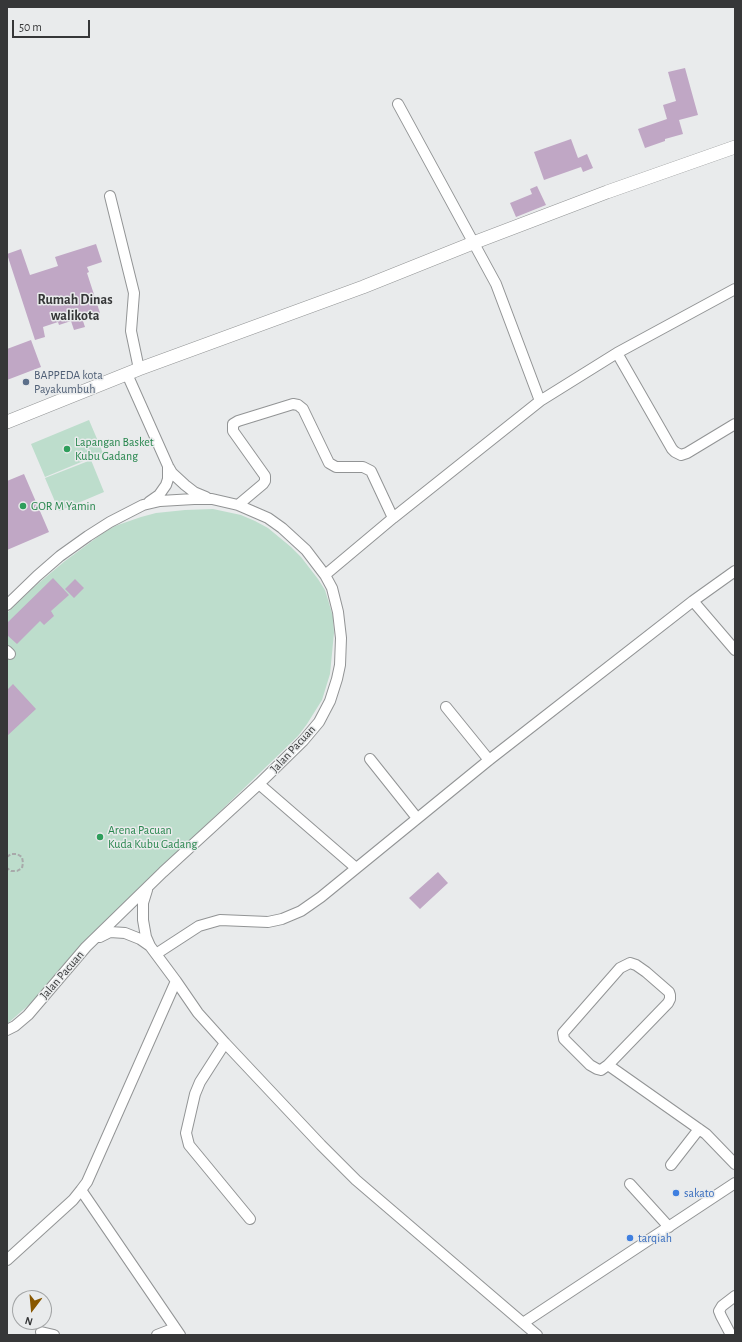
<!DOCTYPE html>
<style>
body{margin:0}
#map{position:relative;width:742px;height:1342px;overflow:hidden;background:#e9ebec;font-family:"Alegreya Sans",sans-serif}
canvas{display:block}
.frame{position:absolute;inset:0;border:8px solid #363738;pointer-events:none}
.north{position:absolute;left:12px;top:1290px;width:40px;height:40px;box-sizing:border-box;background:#e9ebec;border:1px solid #a1a3a4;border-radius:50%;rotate:196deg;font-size:11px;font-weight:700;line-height:16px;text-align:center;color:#363738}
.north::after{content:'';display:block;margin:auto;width:14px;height:18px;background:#885700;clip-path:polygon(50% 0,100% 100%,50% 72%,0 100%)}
.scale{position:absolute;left:12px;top:20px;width:78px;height:18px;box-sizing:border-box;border:2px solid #363738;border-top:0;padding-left:5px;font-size:12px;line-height:14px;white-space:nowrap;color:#363738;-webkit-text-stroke:3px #e9ebec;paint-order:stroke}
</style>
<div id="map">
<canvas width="742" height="1342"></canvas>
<div class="frame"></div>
<div class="north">N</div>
<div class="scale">50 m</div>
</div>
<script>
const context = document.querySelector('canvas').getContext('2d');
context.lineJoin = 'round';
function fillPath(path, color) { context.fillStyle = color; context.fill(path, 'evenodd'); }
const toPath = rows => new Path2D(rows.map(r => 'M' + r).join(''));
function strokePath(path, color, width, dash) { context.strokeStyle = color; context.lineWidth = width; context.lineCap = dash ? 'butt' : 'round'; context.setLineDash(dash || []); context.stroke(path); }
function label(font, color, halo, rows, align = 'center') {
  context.font = font + ' "Alegreya Sans",sans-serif'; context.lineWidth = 3; context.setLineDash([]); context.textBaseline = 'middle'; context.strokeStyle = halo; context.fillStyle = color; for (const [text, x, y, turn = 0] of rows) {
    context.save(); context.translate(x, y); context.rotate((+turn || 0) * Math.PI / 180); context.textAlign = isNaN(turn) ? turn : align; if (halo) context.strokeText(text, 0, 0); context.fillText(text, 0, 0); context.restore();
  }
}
fillPath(toPath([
 [89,420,103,453,45,477,31,444],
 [91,460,104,492,59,511,45,478],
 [213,509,241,515,255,521,268,528,291,547,301,557,318,579,325,590,329,603,333,617,334,633,330,674,322,700,307,724,298,736,88,939,63,965,31,1003,7,1024,7,613,34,587,65,561,103,533,115,526,141,517,156,513,185,510]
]), '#bdddcc');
fillPath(toPath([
 [685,68,698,115,679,120,683,134,665,139,665,141,645,148,638,129,667,119,663,105,676,101,668,72],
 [571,139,578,158,587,154,593,168,583,172,581,167,544,180,534,152],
 [537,186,546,205,516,217,510,203,532,194,530,189],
 [96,244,102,262,87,267,89,272,87,273,100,313,82,318,85,327,74,330,71,321,59,325,58,322,43,327,45,337,35,340,7,254,21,249,30,275,58,266,55,257],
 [31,340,41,367,7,380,7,349],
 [24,474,49,532,7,550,7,481],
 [53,578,69,595,51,611,54,616,44,625,40,621,17,644,7,635,7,623],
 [75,579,84,588,74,598,65,589],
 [13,684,36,709,7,736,7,690],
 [438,872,448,883,420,909,409,898]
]), '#c0a7c5');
const minor = toPath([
 [398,104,496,284,540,401],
 [110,196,134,293,131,331,139,369],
 [617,353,735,289],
 [127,374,168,466,172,473,185,485,194,492,206,497],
 [149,502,159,495,166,485,168,479,168,466],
 [238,505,263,484,265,481,265,476,233,431,233,424,238,421,293,404,298,405,303,409,329,463,336,467,363,467,371,471,393,518],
 [325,575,393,518,540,401,617,353,672,449,675,452,681,455,687,453,735,424],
 [693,601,735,650],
 [7,605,37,576,60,556,88,536,110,522,143,505,160,501,194,499,212,499,238,505,268,518,282,528,306,550,325,575,332,588,338,612,341,638,340,665,337,679,330,701,319,722,303,741,259,784,163,872,86,947,28,1015,15,1026,7,1030],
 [7,651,10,654],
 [446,707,489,760],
 [370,759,417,818],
 [259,784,356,868],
 [147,890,143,903,143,920,146,937,150,946],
 [100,937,110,932,125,933,140,939,150,946,176,981,198,1013,225,1043,321,1145,356,1180,537,1335],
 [156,954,199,926,220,920,268,922,282,919,301,911,321,897,489,760,693,601,735,571],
 [630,963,636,965,646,972,669,992,670,995,670,999,668,1003,608,1065,601,1070,597,1069,590,1065,564,1039,563,1033,620,968,630,963],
 [225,1043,200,1082,195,1094,186,1133,189,1145,250,1219],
 [608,1065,706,1134,735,1164],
 [671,1165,699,1129],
 [630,1184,669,1227],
 [81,1190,180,1335],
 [7,1260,73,1200,81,1190,87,1182,176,981],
 [523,1323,735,1183],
 [41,1332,54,1335],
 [157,1335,175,1328],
 [731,1335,721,1316,719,1311,722,1306,735,1296]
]);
const major = toPath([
 [7,422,139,369,363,287,473,243,607,192,735,147]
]);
strokePath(minor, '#929495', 12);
strokePath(major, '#929495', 14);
strokePath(toPath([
 [7,857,11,854,17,854,22,857,23,863,22,868,17,871,11,871,7,868]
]), '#a8a9aa', 2, [4, 2]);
strokePath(minor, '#fff', 10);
strokePath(major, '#fff', 13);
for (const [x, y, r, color] of [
 [26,382,4,"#5c6f8a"],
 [67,449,4,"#2e9e5b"],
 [23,506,4,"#2e9e5b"],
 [100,837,4,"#2e9e5b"],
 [676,1193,4,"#3f7fe0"],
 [630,1238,4,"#3f7fe0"]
]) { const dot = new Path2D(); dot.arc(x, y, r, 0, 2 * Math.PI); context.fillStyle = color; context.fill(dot); strokePath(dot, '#e9ebec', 1.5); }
label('12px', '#4e5e75', '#e9ebec', [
 ["BAPPEDA kota",34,375],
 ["Payakumbuh",34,389]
], 'left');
label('12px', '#27864d', '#e9ebec', [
 ["Lapangan Basket",75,442],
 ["Kubu Gadang",75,456],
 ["GOR M Yamin",31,506],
 ["Arena Pacuan",108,830],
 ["Kuda Kubu Gadang",108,844]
], 'left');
label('12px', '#363738', '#e9ebec', [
 ["Jalan Pacuan",293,749,-47],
 ["Jalan Pacuan",62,975,-49]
]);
label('12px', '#366cbe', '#e9ebec', [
 ["sakato",684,1193],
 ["tarqiah",638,1238]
], 'left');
label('bold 14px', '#363738', '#e9ebec', [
 ["Rumah Dinas",75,300],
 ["walikota",75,316]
]);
</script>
